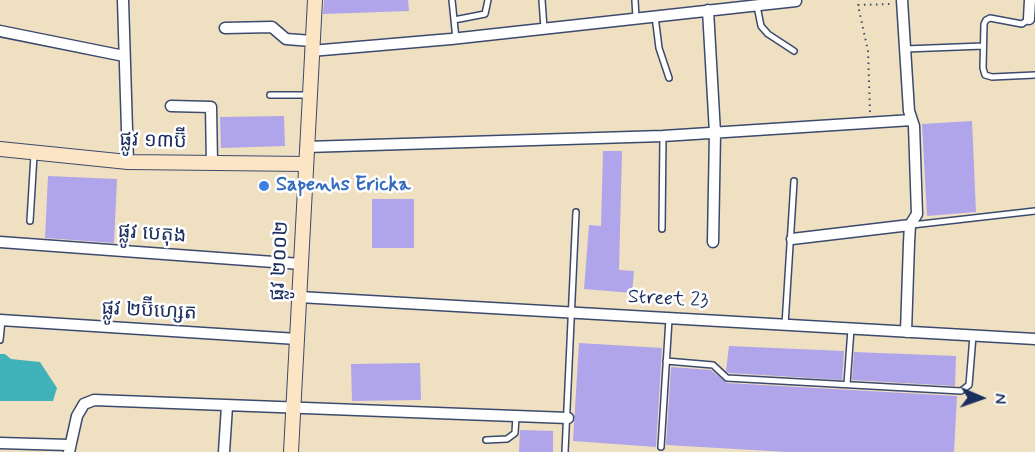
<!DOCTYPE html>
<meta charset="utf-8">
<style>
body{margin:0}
#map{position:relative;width:1035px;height:452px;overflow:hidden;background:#f0e0c2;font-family:Mynerve,sans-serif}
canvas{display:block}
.north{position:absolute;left:951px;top:368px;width:60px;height:60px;-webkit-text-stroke:4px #fff;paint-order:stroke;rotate:92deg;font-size:16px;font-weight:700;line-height:24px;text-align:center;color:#1b2f5e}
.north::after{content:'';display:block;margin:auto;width:21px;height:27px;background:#1b2f5e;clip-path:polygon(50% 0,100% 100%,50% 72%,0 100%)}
</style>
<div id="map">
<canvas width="1035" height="452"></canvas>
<div class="north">N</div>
</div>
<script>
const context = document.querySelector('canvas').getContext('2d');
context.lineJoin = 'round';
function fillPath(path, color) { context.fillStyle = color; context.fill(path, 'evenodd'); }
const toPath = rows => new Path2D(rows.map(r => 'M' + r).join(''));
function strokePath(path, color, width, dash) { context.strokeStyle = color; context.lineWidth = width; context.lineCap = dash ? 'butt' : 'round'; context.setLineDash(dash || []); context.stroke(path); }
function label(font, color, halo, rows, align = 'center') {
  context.font = font + ' Mynerve,"Noto Sans Khmer",sans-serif'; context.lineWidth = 5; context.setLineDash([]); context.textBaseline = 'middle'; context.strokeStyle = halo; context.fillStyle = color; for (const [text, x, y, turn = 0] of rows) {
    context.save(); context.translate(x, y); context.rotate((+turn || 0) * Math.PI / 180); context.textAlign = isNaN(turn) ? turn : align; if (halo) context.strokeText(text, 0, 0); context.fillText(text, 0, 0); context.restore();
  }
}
fillPath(toPath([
 [0,354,5,354,11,359,40,362,57,388,53,401,0,401]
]), '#42b2ba');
fillPath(toPath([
 [324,0,408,0,409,11,323,14],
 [284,116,285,146,221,148,220,117],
 [972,121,976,212,927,216,922,124],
 [603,151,622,151,619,270,634,271,632,293,584,289,589,225,601,226],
 [48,176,117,179,114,243,45,238],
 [372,199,414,199,414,248,372,248],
 [579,343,662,348,656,447,573,441],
 [729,346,844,351,842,380,729,373,726,371],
 [854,352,956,356,955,386,852,380],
 [420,363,421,400,352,401,351,364],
 [671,367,711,370,727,383,957,396,954,452,787,452,666,445],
 [520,430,553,431,553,452,519,452]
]), '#b0a4ea');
const lane = toPath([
 [452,0,456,39],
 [542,0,544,28],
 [635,0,636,18],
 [757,6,761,26,768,34,794,51],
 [655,16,659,48,669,78],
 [1029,19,1022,24,990,18,986,20,984,24,983,68,985,75,992,77,1035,75],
 [454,20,485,14,488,0],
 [905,49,983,46],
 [270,95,309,95],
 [30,221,34,155],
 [912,225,1035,211],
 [662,229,663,136],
 [785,325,794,181],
 [0,340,2,320],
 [666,361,713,365,727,378,961,391,969,385,973,336],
 [847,384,851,329],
 [486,440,507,439,515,433,516,416],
 [661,447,669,319],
 [565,452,576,212]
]);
const street = toPath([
 [123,0,128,162],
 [902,0,909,111,914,126,917,214,910,225,909,243,906,332],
 [708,10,715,133,713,242],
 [1029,19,1030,0],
 [225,28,272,27,286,39,312,41],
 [0,31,124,56],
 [311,51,451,39,796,1],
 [171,106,211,107,212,164],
 [306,147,663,136,912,120],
 [792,239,910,225],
 [0,242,301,264],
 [299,297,1035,339],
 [0,320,297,339],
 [0,443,69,445],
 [69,452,77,416,84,404,94,400,568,418],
 [224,452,227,406]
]);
const secondary = toPath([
 [0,149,128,162,306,164],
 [291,452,315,0]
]);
strokePath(lane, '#3b4a6d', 8);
strokePath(street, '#3b4a6d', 13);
strokePath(secondary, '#3b4a6d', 16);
strokePath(toPath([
 [870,112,868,51,858,5,892,4]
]), '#3b4a6d', 2, [1.5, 4.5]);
strokePath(lane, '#fff', 5);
strokePath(street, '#fff', 10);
strokePath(secondary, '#fce5c4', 14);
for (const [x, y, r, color] of [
 [264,186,6,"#3f7fe0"]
]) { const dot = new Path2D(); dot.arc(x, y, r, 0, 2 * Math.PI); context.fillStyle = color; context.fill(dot); strokePath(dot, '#fff', 2); }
label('20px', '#1b2f5e', '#fff', [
 ["ផ្លូវ ១៣ប៊ី",153,142,2],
 ["ផ្លូវ បេតុង",152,235,4],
 ["ផ្លូវ ២០០២",281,261,-87],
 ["Street 23",668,300,3],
 ["ផ្លូវ ២ប៊ីហ្សេត",149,312,3]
]);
label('bold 20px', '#366cbe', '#fff', [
 ["Sapenhs Ericka",276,186]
], 'left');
</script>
